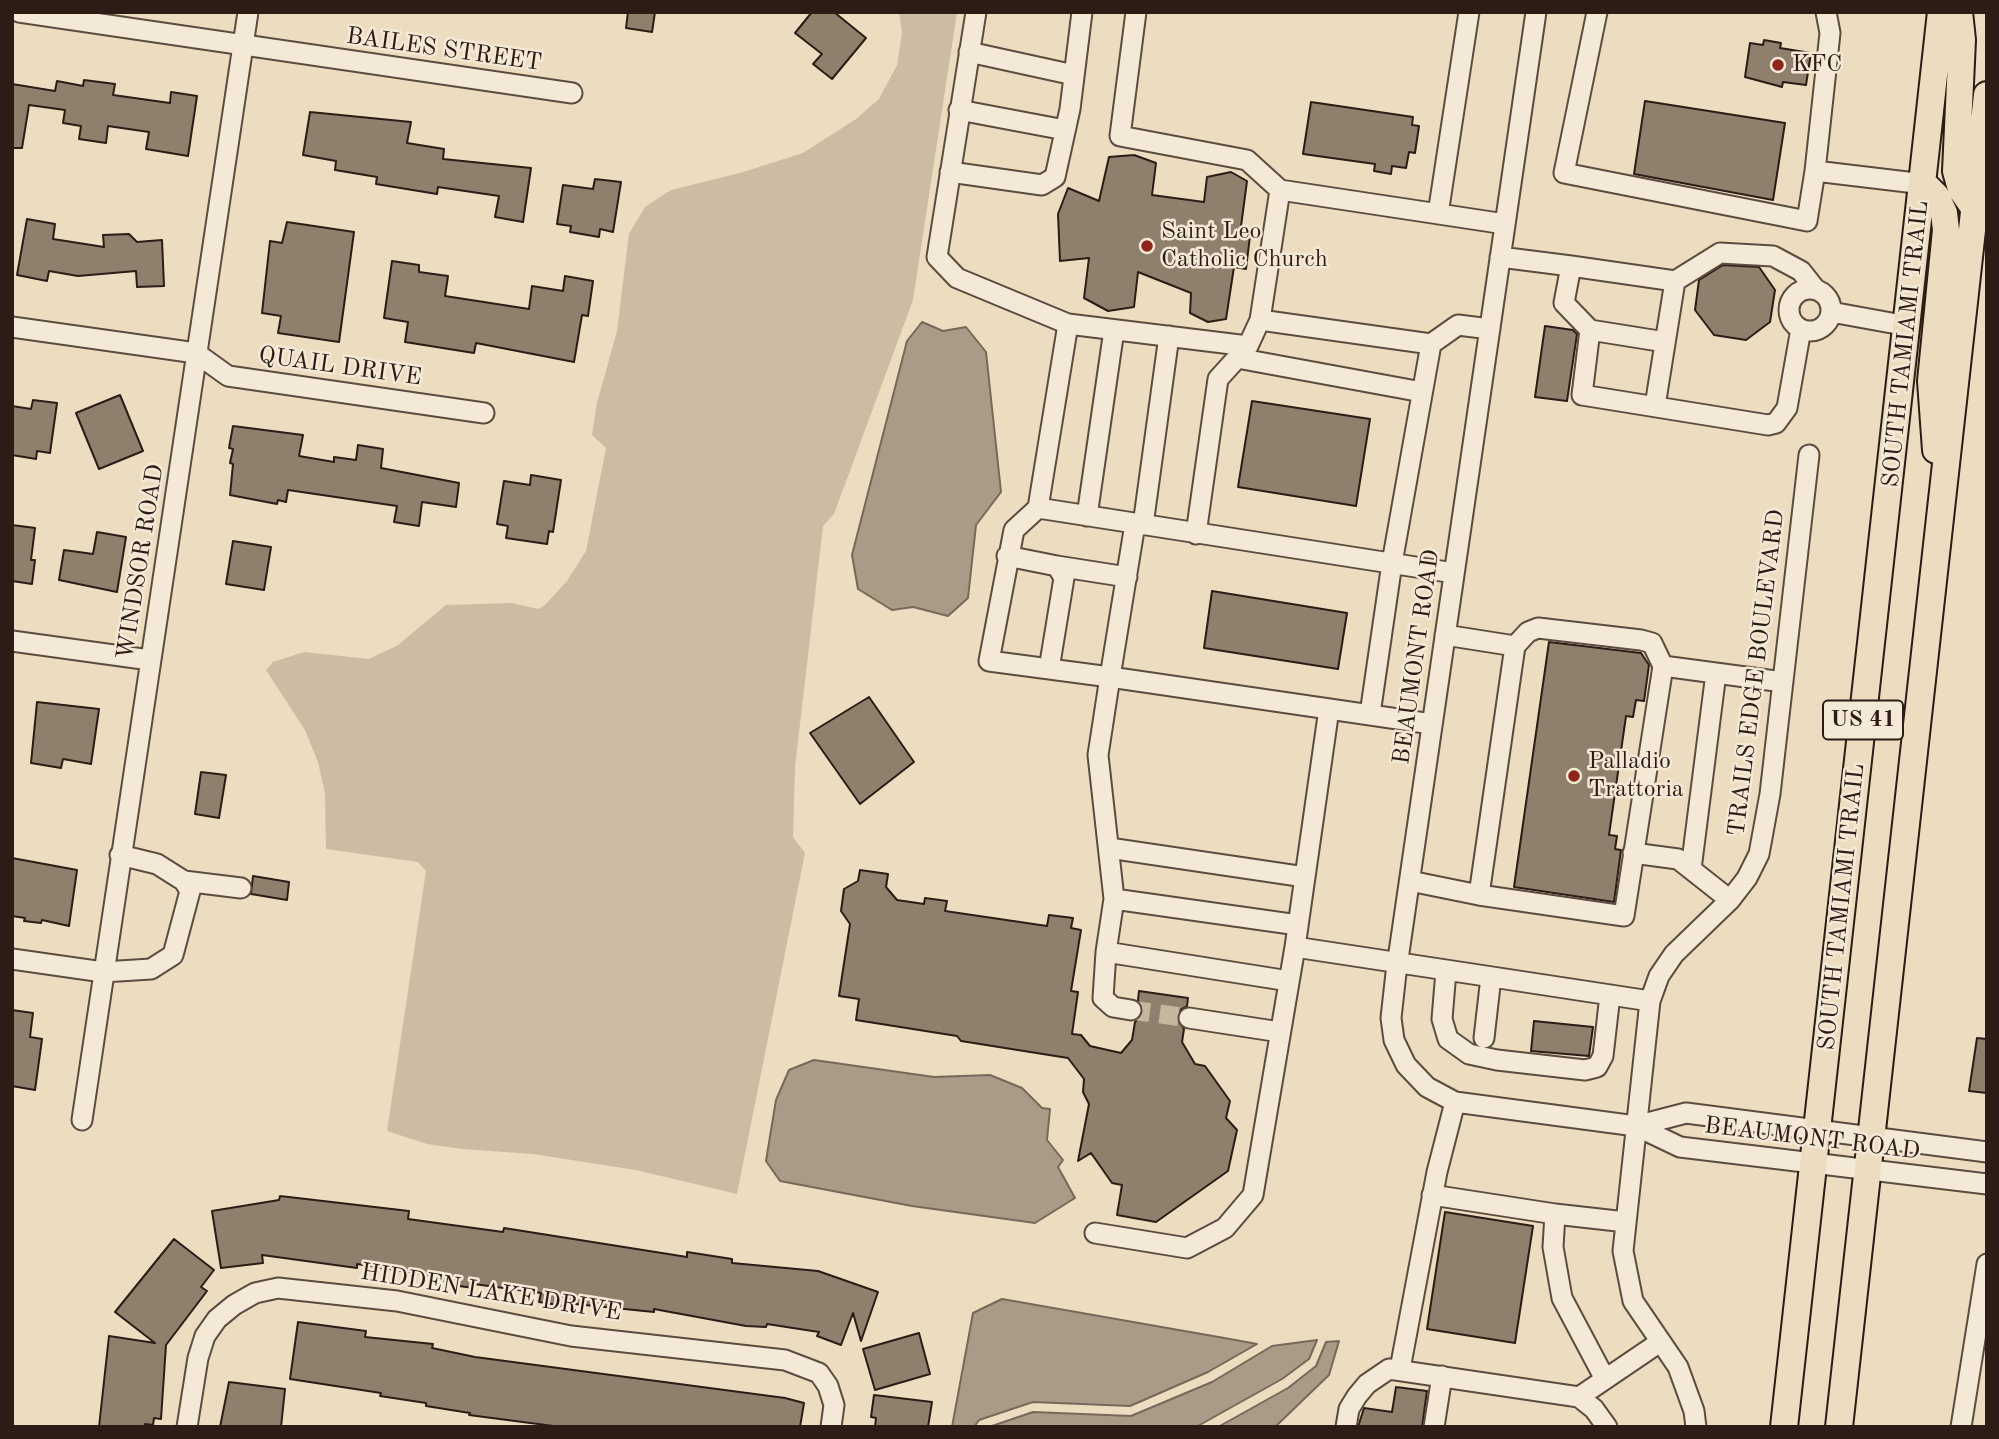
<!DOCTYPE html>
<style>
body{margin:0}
#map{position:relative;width:1999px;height:1439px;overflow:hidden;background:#ecddc0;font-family:"Old Standard TT",serif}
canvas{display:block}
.frame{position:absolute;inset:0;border:14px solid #2b1c15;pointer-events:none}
</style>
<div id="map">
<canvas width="1999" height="1439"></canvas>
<div class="frame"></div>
</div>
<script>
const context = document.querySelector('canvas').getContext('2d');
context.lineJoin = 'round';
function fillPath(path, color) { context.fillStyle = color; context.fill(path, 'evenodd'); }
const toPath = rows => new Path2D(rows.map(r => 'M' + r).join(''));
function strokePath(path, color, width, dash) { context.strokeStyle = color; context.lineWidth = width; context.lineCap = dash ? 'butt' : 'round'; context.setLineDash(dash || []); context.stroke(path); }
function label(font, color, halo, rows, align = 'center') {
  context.font = font + ' "Old Standard TT",serif'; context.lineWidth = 5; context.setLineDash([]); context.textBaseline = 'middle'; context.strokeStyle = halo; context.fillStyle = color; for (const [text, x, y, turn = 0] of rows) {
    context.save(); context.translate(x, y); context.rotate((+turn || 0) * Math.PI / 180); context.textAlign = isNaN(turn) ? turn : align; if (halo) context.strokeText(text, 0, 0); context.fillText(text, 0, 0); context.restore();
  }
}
fillPath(toPath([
 [899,12,957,12,913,300,834,514,823,526,795,767,793,837,805,853,737,1194,636,1170,533,1154,462,1149,427,1144,387,1131,426,871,418,862,326,849,325,793,318,762,305,730,266,670,273,662,304,652,369,659,398,645,446,605,512,603,538,609,545,605,567,581,586,551,606,448,592,435,597,403,617,331,629,234,645,207,671,190,740,173,803,153,856,119,879,99,897,65,902,33]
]), '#cbbca3');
const water = toPath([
 [922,322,943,331,966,327,986,352,1001,492,976,525,968,598,948,616,913,607,892,610,858,589,852,555,907,341,922,322],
 [814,1060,934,1077,990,1075,1022,1088,1042,1108,1050,1109,1047,1140,1063,1160,1058,1167,1075,1198,1035,1223,912,1206,780,1181,766,1161,776,1100,789,1070,814,1060],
 [1002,1299,1230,1339,1257,1344,1208,1372,1130,1406,1033,1402,979,1420,974,1427,952,1427,973,1313,1002,1299],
 [1317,1340,1309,1359,1282,1379,1196,1427,989,1427,1033,1412,1131,1416,1212,1382,1272,1346,1317,1340],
 [1339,1341,1329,1375,1275,1427,1218,1427,1288,1388,1316,1366,1326,1342,1339,1341]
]);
fillPath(water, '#aa9b86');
strokePath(water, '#776859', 2);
const building = toPath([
 [628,12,655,12,652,32,626,28,628,12],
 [812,12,834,12,866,38,832,79,813,64,822,54,795,33,812,12],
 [1764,40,1781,43,1780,48,1811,53,1806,85,1783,82,1782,87,1745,77,1750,43,1763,45,1764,40],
 [84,80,115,84,113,95,170,103,171,92,197,96,188,156,146,149,149,132,108,126,106,143,79,139,81,126,63,123,65,110,29,105,22,148,12,148,12,84,55,91,57,81,83,86,84,80],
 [1645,101,1785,123,1773,200,1634,174,1645,101],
 [1311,102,1413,117,1412,125,1419,126,1415,153,1409,152,1406,168,1392,166,1391,174,1374,171,1375,164,1303,154,1311,102],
 [310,112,411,122,407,143,444,149,443,159,531,168,523,222,495,217,499,196,438,187,437,194,376,184,377,177,335,170,336,161,303,155,310,112],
 [1134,155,1156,163,1152,195,1204,202,1207,177,1231,172,1247,181,1240,234,1250,236,1246,269,1234,267,1226,319,1208,322,1190,313,1191,293,1138,272,1134,307,1108,311,1084,298,1089,258,1060,261,1058,214,1068,188,1099,201,1109,157,1134,155],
 [595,179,621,182,613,232,600,229,599,237,570,232,571,226,557,224,563,185,593,189,595,179],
 [27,219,55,224,53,239,104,247,103,235,129,234,137,242,162,240,164,286,137,287,136,271,78,276,49,271,47,281,17,275,27,219],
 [287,222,354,232,339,342,278,333,281,316,262,313,270,241,282,243,287,222],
 [392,261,419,265,419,272,448,276,445,296,529,309,532,286,563,291,565,276,593,281,588,316,582,315,574,362,476,343,474,353,405,342,408,322,384,318,392,261],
 [1723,265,1759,267,1775,290,1770,322,1746,340,1714,335,1695,310,1699,280,1723,265],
 [1545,326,1573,330,1577,334,1567,401,1535,397,1545,326],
 [120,395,143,451,99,469,76,413,120,395],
 [33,400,57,403,50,453,37,451,36,459,12,455,12,406,31,409,33,400],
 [1252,401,1370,419,1356,506,1238,487,1252,401],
 [233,426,303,435,299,456,334,462,334,457,356,460,358,445,383,449,381,468,459,483,456,507,422,502,419,526,394,522,397,506,288,490,286,502,278,500,277,504,230,495,233,464,230,463,233,449,229,448,233,426],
 [531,475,561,480,553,532,549,531,547,544,506,538,508,526,497,524,504,481,530,485,531,475],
 [12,525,35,528,31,560,35,560,32,584,12,581,12,525],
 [97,532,126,537,117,592,59,580,64,550,93,554,97,532],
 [233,541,271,547,264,590,226,584,233,541],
 [1212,591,1347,613,1338,669,1204,648,1212,591],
 [1549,642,1641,653,1649,665,1644,701,1636,700,1633,717,1626,716,1609,835,1617,836,1615,849,1621,850,1614,902,1514,887,1549,642],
 [869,697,914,762,860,804,810,733,869,697],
 [37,702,99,709,91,764,63,759,61,768,31,763,37,702],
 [201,772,226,775,219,818,195,814,201,772],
 [12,858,77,870,69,926,42,920,41,923,24,921,25,918,12,916,12,858],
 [860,870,888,874,886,887,897,900,924,904,925,898,947,901,945,911,1047,926,1049,915,1073,918,1071,928,1081,930,1071,991,1078,992,1072,1034,1081,1035,1090,1046,1121,1053,1132,1040,1135,1022,1143,1013,1138,1000,1139,991,1188,998,1187,1006,1180,1010,1177,1017,1184,1029,1182,1042,1195,1064,1205,1066,1230,1101,1226,1118,1237,1130,1228,1171,1156,1222,1117,1215,1122,1185,1112,1183,1091,1153,1078,1161,1089,1104,1083,1092,1084,1079,1068,1058,961,1041,957,1036,856,1020,859,999,839,996,850,924,841,911,844,889,858,881,860,870],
 [253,876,289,882,287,900,251,894,253,876],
 [12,1010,33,1013,30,1037,42,1039,35,1090,12,1086,12,1010],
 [1534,1021,1593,1027,1589,1056,1531,1051,1534,1021],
 [1977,1038,1987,1039,1987,1093,1969,1091,1977,1038],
 [280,1196,409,1211,408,1219,503,1232,504,1228,687,1257,687,1252,732,1259,732,1263,818,1271,878,1292,861,1341,853,1313,841,1345,817,1336,819,1332,767,1324,766,1327,746,1326,654,1309,654,1312,565,1303,564,1306,539,1302,541,1293,474,1284,474,1288,451,1285,451,1282,429,1279,430,1275,357,1264,357,1268,262,1255,263,1263,221,1268,212,1211,279,1200,280,1196],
 [1445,1212,1533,1226,1515,1343,1427,1329,1445,1212],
 [174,1239,214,1270,201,1287,207,1291,166,1345,161,1419,154,1418,153,1425,145,1424,144,1427,99,1427,109,1336,155,1343,115,1312,174,1239],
 [298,1322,366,1331,365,1337,433,1344,432,1348,475,1357,785,1398,804,1403,800,1427,561,1427,469,1415,470,1413,426,1406,426,1403,380,1396,381,1393,290,1379,298,1322],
 [919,1333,930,1374,875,1390,863,1349,919,1333],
 [229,1382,285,1389,281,1427,220,1427,229,1382],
 [1396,1387,1427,1391,1422,1427,1358,1427,1364,1408,1392,1412,1396,1387],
 [874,1395,932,1402,928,1427,875,1427,876,1418,871,1417,874,1395]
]);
fillPath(building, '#8f806e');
strokePath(building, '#2b1c15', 2);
strokePath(toPath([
 [1131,1010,1189,1018]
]), '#c5b69e', 19, [19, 10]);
const minor = toPath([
 [19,12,572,93],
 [976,12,937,257,957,278,1068,324,1248,346],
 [1136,12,1120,136,1247,160,1280,190,1505,224],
 [1536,12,1396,973,1391,1018,1394,1040,1406,1065,1427,1087,1455,1102,1636,1126,1680,1147,1987,1184],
 [1597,12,1564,173,1807,221,1815,171],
 [1826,12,1830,33,1815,171,1924,184],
 [969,52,1074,75],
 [959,110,1065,130],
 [950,172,1042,185,1055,177,1070,109,1082,12],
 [1438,214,1469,12],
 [1500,257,1571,266],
 '1789 310a21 21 0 1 1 42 0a21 21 0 1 1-42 0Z',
 [1831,312,1908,326],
 [1260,320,1431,344,1458,325,1490,329],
 [1068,324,1038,508,1014,530,989,661,1110,677,1135,524],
 [12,327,196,353,228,376,484,413],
 [1801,329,1787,408,1776,423,1768,425,1582,395,1590,330,1564,303,1571,266,1675,281,1720,253,1773,256,1801,271,1816,290],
 [1590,330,1665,342],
 [1237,358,1422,392],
 [1655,406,1675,281],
 [1038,508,1454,573],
 [1087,516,1114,330],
 [1143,525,1169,336],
 [1196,534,1218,379,1248,346,1260,320,1280,190],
 [1007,556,1057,566,1064,578,1049,669],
 [1057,566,1127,577],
 [12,641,150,660],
 [1515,646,1528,632,1538,628,1641,640,1652,643,1663,666],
 [1370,714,1392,563,1431,344],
 [1109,848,1305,877],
 [1633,853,1678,859,1730,900],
 [1691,869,1716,673],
 [184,881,241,888],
 [1410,881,1479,895,1515,646,1445,635],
 [1479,895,1624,916,1663,666,1783,682],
 [1114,899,1298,925],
 [1295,947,1329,709],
 [1106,952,1103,998,1113,1007,1131,1010],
 [12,959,103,972,151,969,173,955,190,891,184,881,157,864,120,855],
 [1446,971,1442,1019,1448,1039,1469,1054,1497,1060,1585,1070,1597,1067,1603,1056,1610,995],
 [1289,981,1106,952,1114,899,1098,755,1110,677,1432,724],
 [1189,1018,1280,1032],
 [1484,1038,1491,977],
 [82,1120,248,12],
 [1636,1126,1686,1113,1987,1152],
 [1432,1195,1555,1214],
 [1095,1233,1187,1248,1225,1228,1253,1195,1295,947,1650,1001],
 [1400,1369,1437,1172,1455,1102],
 [1605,1379,1562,1298,1553,1247,1555,1214,1626,1222],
 [1579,1397,1594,1409,1607,1427],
 [187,1427,198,1358,205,1336,217,1319,234,1305,255,1293,278,1288,397,1301,571,1336,785,1360,819,1373,828,1386,834,1405,831,1427],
 [1346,1427,1349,1409,1357,1396,1367,1384,1389,1369,1579,1397,1660,1342],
 [1434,1427,1442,1376],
 [1696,1427,1694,1411,1678,1367,1633,1301,1623,1251,1650,1001,1659,976,1674,954,1730,900,1747,878,1759,854,1770,794,1809,455],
 [1961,1427,1987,1264]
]);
const major = toPath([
 [1959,12,1962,40,1956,171,1961,189,1975,209],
 [1924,184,1936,196,1944,213,1946,230,1931,381,1936,450],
 [1784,1427,1941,12],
 [1839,1427,1987,95]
]);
strokePath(minor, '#5b4c40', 23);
strokePath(major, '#2b1c15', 30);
strokePath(minor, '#f3e9d6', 19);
strokePath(major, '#ecddc0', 26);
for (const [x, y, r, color] of [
 [1778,65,7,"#8f2418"],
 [1147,246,7,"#8f2418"],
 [1574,776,7,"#8f2418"]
]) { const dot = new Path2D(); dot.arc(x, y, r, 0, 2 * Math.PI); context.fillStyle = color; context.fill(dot); strokePath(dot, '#f3e9d6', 2.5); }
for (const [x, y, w] of [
 [1863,720,80]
]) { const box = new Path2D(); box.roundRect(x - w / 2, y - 19.5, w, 39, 5); context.fillStyle = '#f3e9d6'; context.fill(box); strokePath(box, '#2b1c15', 2); }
label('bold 23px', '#2b1c15', null, [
 ["US 41",1863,720]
]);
label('24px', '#2b1c15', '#f3e9d6', [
 ["BAILES STREET",444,50,8],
 ["SOUTH TAMIAMI TRAIL",1906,344,-84],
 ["QUAIL DRIVE",340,367,8],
 ["WINDSOR ROAD",141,562,-81],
 ["BEAUMONT ROAD",1417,657,-82],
 ["TRAILS EDGE BOULEVARD",1757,673,-83],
 ["SOUTH TAMIAMI TRAIL",1842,907,-84],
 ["BEAUMONT ROAD",1812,1139,7],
 ["HIDDEN LAKE DRIVE",491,1293,9]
]);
label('24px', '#2b1c15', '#f3e9d6', [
 ["KFC",1792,65],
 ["Saint Leo",1161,232],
 ["Catholic Church",1161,260],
 ["Palladio",1588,762],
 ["Trattoria",1588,790]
], 'left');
</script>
